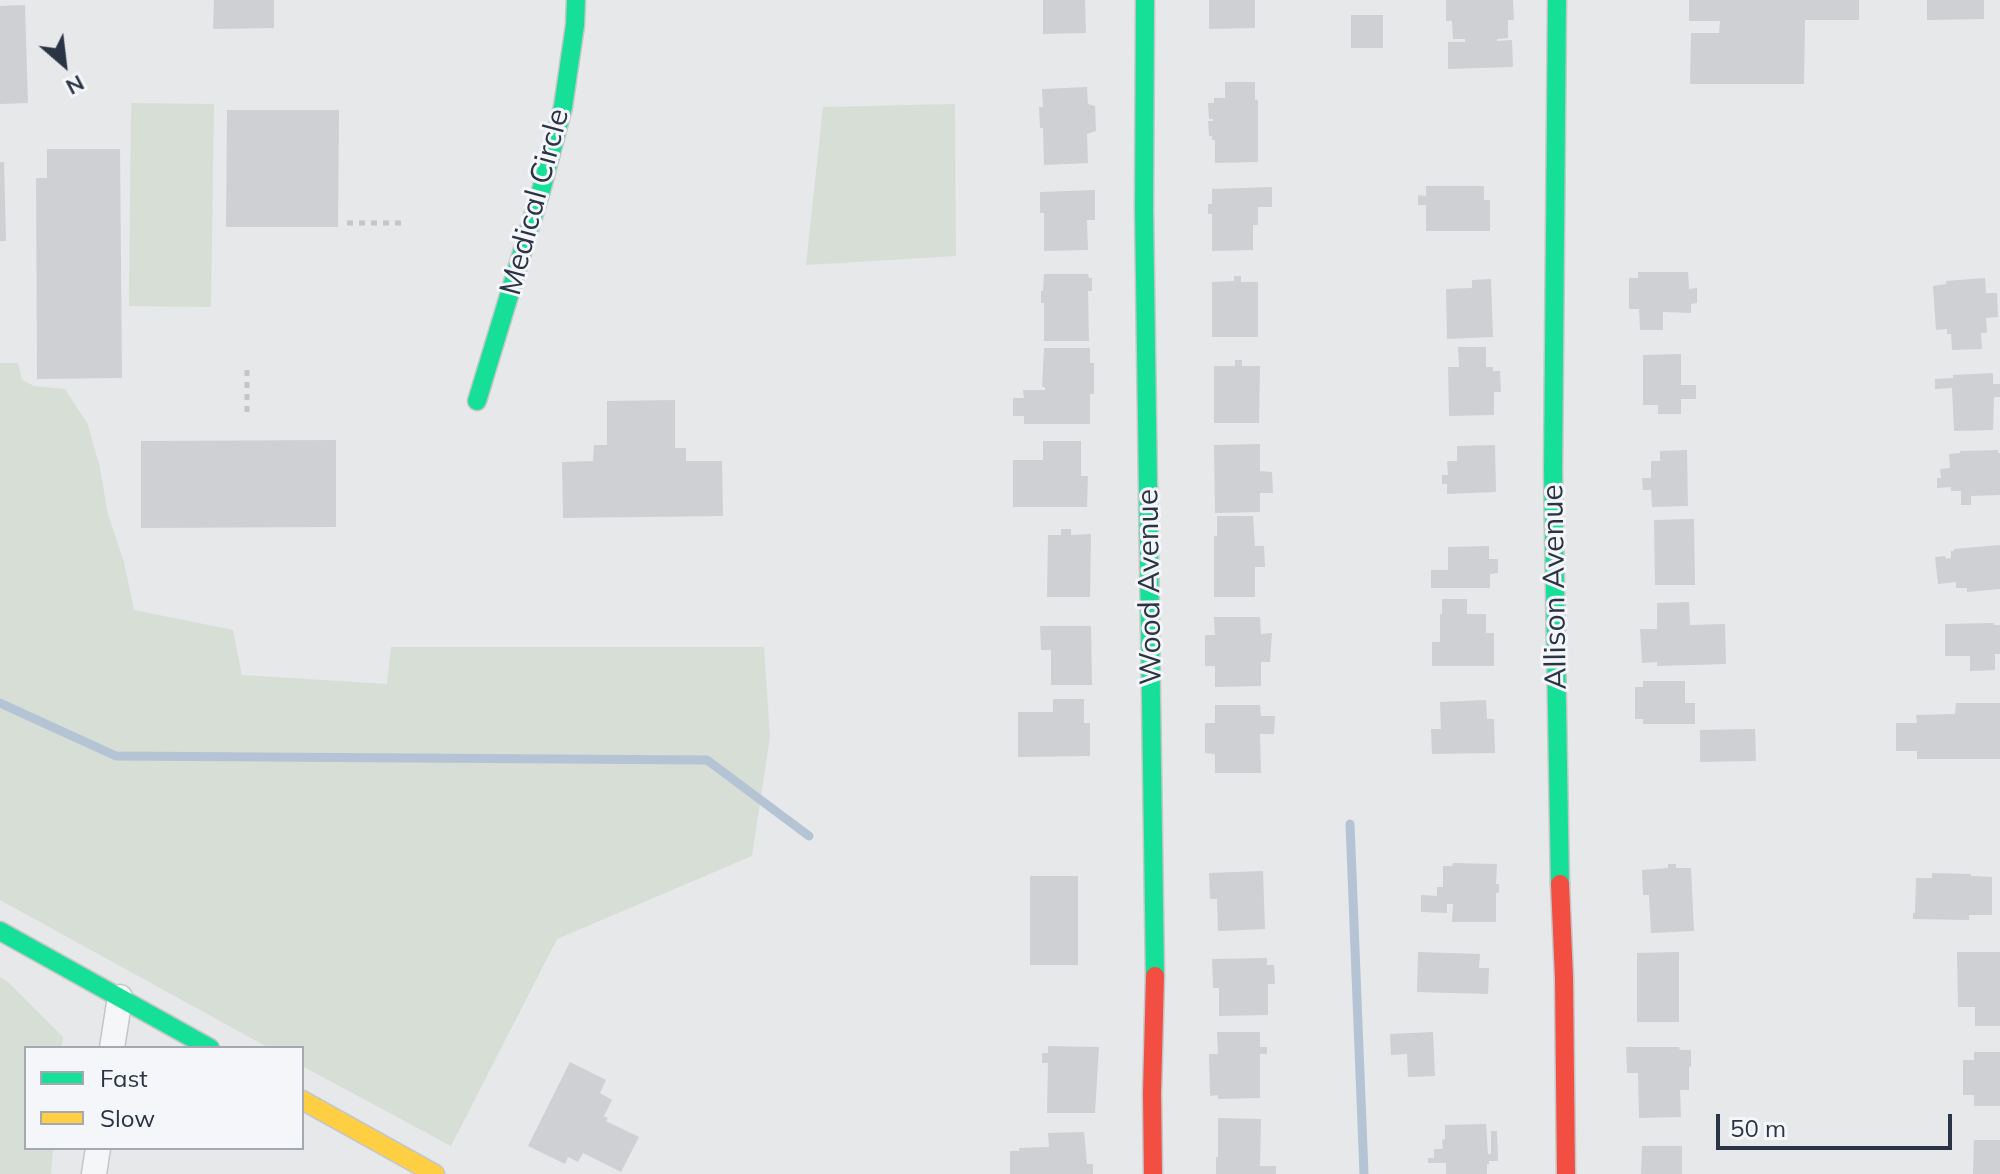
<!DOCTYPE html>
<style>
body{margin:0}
#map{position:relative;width:2000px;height:1174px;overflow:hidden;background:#e6e8ea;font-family:Mulish,sans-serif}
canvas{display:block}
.legend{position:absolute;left:24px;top:1046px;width:280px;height:104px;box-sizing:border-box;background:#f4f6f9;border:2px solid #a4a8b1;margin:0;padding:10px 14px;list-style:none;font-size:24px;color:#2b3445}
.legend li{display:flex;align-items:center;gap:16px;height:40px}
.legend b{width:40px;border:2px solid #a4a8b1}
.north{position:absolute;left:24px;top:24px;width:80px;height:80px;-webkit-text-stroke:6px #f4f6f9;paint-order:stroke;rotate:152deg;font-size:22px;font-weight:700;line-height:32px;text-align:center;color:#2b3445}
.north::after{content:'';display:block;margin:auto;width:28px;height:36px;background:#2b3445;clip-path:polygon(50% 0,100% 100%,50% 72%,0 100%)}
.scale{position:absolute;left:1716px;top:1114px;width:236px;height:36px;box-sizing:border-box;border:4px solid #2b3445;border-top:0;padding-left:10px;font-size:24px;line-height:28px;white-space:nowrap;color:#2b3445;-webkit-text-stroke:6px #f4f6f9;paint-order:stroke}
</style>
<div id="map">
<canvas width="2000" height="1174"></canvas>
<ul class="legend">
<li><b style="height:10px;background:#16e098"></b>Fast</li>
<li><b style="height:10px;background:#ffcf43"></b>Slow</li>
</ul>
<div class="north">N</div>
<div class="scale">50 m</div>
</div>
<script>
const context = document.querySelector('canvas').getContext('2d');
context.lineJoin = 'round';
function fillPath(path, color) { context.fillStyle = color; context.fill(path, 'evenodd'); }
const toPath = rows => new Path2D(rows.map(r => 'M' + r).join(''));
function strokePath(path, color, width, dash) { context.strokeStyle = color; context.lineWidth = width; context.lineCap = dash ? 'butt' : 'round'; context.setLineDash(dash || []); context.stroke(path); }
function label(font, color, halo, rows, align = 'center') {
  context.font = font + ' Mulish,sans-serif'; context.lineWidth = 6; context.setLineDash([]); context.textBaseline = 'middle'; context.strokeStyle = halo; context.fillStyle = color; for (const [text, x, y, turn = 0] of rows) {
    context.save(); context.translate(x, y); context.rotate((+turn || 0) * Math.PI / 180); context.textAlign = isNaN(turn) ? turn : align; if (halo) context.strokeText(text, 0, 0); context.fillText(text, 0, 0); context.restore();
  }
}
fillPath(toPath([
 [131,103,214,104,211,307,129,306],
 [955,104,956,256,806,265,823,107],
 [0,363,18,363,22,380,34,386,65,389,88,425,100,468,108,515,124,562,134,610,233,630,242,675,387,684,391,647,764,647,770,737,752,856,557,939,451,1146,302,1066,302,1048,269,1048,0,900],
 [0,977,8,982,63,1037,62,1048,26,1048,26,1148,53,1148,51,1174,0,1174]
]), '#d6ded6');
strokePath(toPath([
 [0,703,116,756,707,760,809,836],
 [1350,824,1364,1174]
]), '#b4c4d5', 9);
fillPath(toPath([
 [214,0,274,0,274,28,213,29],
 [1043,0,1085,0,1086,33,1043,34],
 [1209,0,1255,0,1255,28,1209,29],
 [1446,0,1513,0,1514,20,1508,20,1508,38,1497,39,1497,41,1512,40,1513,67,1448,69,1448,42,1465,42,1465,39,1453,39,1452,21,1446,21],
 [1689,0,1859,0,1859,20,1805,20,1804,84,1690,84,1691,33,1719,33,1720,21,1689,21],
 [1927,0,1984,0,1984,19,1927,20],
 [25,5,28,103,0,104,0,6],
 [1351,15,1383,15,1383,48,1351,48],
 [1225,82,1255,82,1255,100,1258,100,1258,162,1215,163,1215,140,1212,140,1212,136,1209,136,1208,121,1213,121,1213,119,1209,119,1208,103,1214,103,1214,98,1225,98],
 [1087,87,1088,104,1095,106,1096,131,1087,134,1088,163,1044,165,1043,128,1040,128,1039,107,1043,107,1042,89],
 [227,110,339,110,338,227,226,227],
 [47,149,120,149,122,378,37,379,36,178,47,178],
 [0,162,4,162,6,241,0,241],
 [1426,186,1484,186,1484,200,1490,200,1490,231,1426,231,1426,205,1418,205,1418,195,1426,196],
 [1272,187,1272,207,1258,207,1258,225,1253,225,1253,250,1212,251,1212,214,1208,214,1208,204,1212,204,1212,189],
 [1095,190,1095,220,1087,220,1088,250,1044,251,1044,213,1040,213,1040,192],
 [1638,272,1688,272,1689,289,1697,288,1697,303,1691,304,1691,313,1663,312,1663,330,1640,330,1639,309,1629,309,1629,278,1638,278],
 [1044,274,1088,274,1089,278,1092,278,1092,291,1088,291,1089,341,1044,341,1044,303,1041,303,1041,291,1043,291],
 [1234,276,1241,276,1241,282,1258,282,1258,337,1212,337,1212,282,1234,281],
 [1985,278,1986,293,1997,293,1998,317,1986,318,1987,333,1981,333,1982,349,1952,350,1951,334,1947,334,1947,329,1936,330,1933,286,1946,284,1946,281],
 [1491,279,1493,337,1447,339,1446,289,1472,288,1472,280],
 [1458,347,1486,347,1486,367,1493,367,1493,371,1500,371,1501,392,1494,392,1494,415,1449,416,1448,367,1459,367],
 [1044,348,1090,348,1090,363,1094,363,1094,394,1090,394,1090,424,1024,424,1024,416,1013,416,1013,398,1024,398,1023,390,1045,390,1045,387,1042,387],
 [1681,354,1681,385,1696,385,1696,399,1681,399,1681,414,1658,414,1658,405,1643,405,1643,355],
 [1235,360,1242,360,1242,366,1260,366,1259,423,1214,423,1214,366,1235,366],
 [1993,373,1993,384,2000,384,2000,397,1994,397,1993,430,1954,431,1952,388,1935,389,1935,379,1953,378,1953,375],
 [675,400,675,448,686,448,686,461,722,461,723,516,563,518,562,462,593,461,594,445,607,445,607,401],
 [336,440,336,527,141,528,141,441],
 [1043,441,1081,441,1081,476,1088,476,1087,507,1013,507,1013,460,1043,460],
 [1260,444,1260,471,1272,472,1273,493,1260,493,1260,512,1215,513,1214,445],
 [1495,445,1496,492,1447,494,1447,484,1442,484,1442,475,1448,475,1447,461,1457,461,1457,446],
 [1687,450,1688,506,1652,507,1651,490,1643,490,1642,478,1651,478,1651,461,1660,461,1660,451],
 [1998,450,1998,453,2000,453,2000,495,1971,496,1971,505,1961,505,1961,491,1951,491,1951,487,1937,488,1937,478,1941,478,1940,469,1950,468,1949,454,1960,453,1960,451],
 [1217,516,1253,516,1255,546,1264,546,1265,567,1255,567,1255,597,1214,597,1214,536,1217,536],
 [1694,519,1695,585,1655,585,1654,520],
 [1061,529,1071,529,1071,535,1091,534,1090,597,1047,597,1048,535,1061,535],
 [2000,545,2000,589,1967,592,1967,588,1956,588,1956,582,1938,584,1935,557,1945,556,1946,559,1951,558,1951,551,1954,551,1954,549],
 [1489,546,1489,559,1498,559,1498,573,1490,574,1490,588,1431,588,1431,570,1448,570,1448,547],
 [1442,599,1467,599,1467,614,1486,614,1486,633,1494,633,1494,666,1432,666,1432,642,1440,642,1440,614,1442,614],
 [1689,602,1690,625,1725,624,1726,664,1657,666,1657,662,1642,663,1640,629,1657,629,1657,603],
 [1214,617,1260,617,1261,634,1272,633,1270,662,1261,662,1261,686,1215,687,1215,666,1205,666,1205,635,1215,635],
 [1994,623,1994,625,2000,625,2000,654,1995,654,1995,670,1970,671,1970,656,1945,656,1945,624],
 [1040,626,1091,626,1092,685,1051,685,1051,650,1041,650],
 [1643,681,1685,681,1685,703,1695,703,1695,724,1643,724,1643,719,1635,719,1635,687,1643,687],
 [1053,699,1084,699,1084,723,1090,723,1090,756,1018,757,1018,712,1053,712],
 [1486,700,1487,719,1494,719,1495,753,1432,754,1431,729,1441,729,1440,702],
 [1956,703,2000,703,2000,759,1917,759,1917,751,1896,751,1896,723,1917,723,1916,715,1955,714],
 [1215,705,1260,705,1261,716,1275,716,1274,734,1260,734,1261,773,1215,773,1215,754,1205,753,1205,723,1215,723],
 [1755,729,1756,761,1700,762,1700,730],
 [1453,863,1497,864,1496,884,1499,884,1499,893,1496,893,1496,922,1452,922,1453,904,1447,904,1447,913,1421,912,1421,895,1437,896,1437,887,1443,887,1443,866,1452,866],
 [1668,864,1676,864,1676,868,1691,868,1694,931,1651,933,1649,895,1643,895,1642,870,1668,868],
 [1263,871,1265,929,1218,931,1217,899,1210,899,1209,873],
 [1932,873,1971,874,1971,876,1992,877,1992,915,1969,915,1969,920,1913,919,1913,913,1915,913,1916,878,1932,878],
 [1030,876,1078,876,1078,965,1030,965],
 [1418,952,1480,954,1479,968,1489,968,1488,994,1417,992],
 [1679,952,1679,1022,1637,1022,1637,953],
 [1957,952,2000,952,2000,1026,1975,1026,1975,1007,1958,1007],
 [1267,958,1267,965,1274,965,1275,984,1268,984,1268,1015,1219,1016,1219,988,1213,988,1212,959],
 [1217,1032,1260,1032,1260,1047,1267,1047,1267,1054,1260,1054,1260,1098,1218,1099,1218,1095,1210,1096,1209,1054,1218,1054],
 [1433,1032,1435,1076,1408,1077,1407,1054,1391,1055,1390,1034],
 [1048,1046,1099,1047,1095,1113,1047,1113,1048,1063,1042,1063,1042,1053,1048,1053],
 [1626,1047,1679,1047,1680,1050,1691,1050,1691,1066,1689,1067,1689,1090,1680,1090,1681,1117,1639,1118,1638,1073,1627,1073],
 [1974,1052,2000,1052,2000,1106,1974,1106,1974,1095,1963,1095,1963,1060,1974,1060],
 [570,1062,606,1080,600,1093,612,1100,604,1116,608,1118,606,1121,639,1137,621,1172,583,1153,578,1162,568,1157,565,1164,528,1146],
 [1218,1118,1261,1119,1260,1166,1276,1166,1276,1174,1216,1174,1216,1157,1218,1157],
 [1486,1124,1488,1154,1491,1154,1491,1131,1497,1131,1498,1161,1489,1161,1489,1164,1487,1164,1487,1174,1446,1174,1446,1163,1428,1163,1428,1158,1434,1158,1434,1149,1443,1149,1442,1140,1445,1139,1445,1125],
 [1084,1132,1087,1164,1093,1164,1093,1174,1010,1174,1010,1151,1019,1151,1019,1148,1049,1147,1048,1133],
 [1974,1140,2000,1140,2000,1174,1973,1174],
 [1642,1146,1682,1146,1682,1174,1641,1174]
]), '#ced0d3');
const street = toPath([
 [112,1048,120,997],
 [94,1174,98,1148]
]);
const fast = toPath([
 [1145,0,1144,209,1155,976],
 [1557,0,1553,471,1560,884],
 [477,401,542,187,563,107,575,25,576,0],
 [0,931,210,1048]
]);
const slow = toPath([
 [302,1100,435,1174]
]);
const jam = toPath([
 [1560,884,1564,978,1566,1174],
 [1153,1174,1152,1093,1155,976]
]);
strokePath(street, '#c4c6c8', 27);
strokePath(fast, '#c4c6c8', 21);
strokePath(slow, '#c4c6c8', 21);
strokePath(jam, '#c4c6c8', 21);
strokePath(toPath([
 [347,223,405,223],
 [247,370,247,418]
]), '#c5c6ca', 5, [6, 6]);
strokePath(street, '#f5f6f7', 24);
strokePath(fast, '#16e098', 18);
strokePath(slow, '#ffcf43', 18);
strokePath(jam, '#f24e42', 18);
label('30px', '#2b3445', '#f4f6f9', [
 ["Medical Circle",535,202,-75],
 ["Wood Avenue",1150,587,-91],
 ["Allison Avenue",1555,587,-91]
]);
</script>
